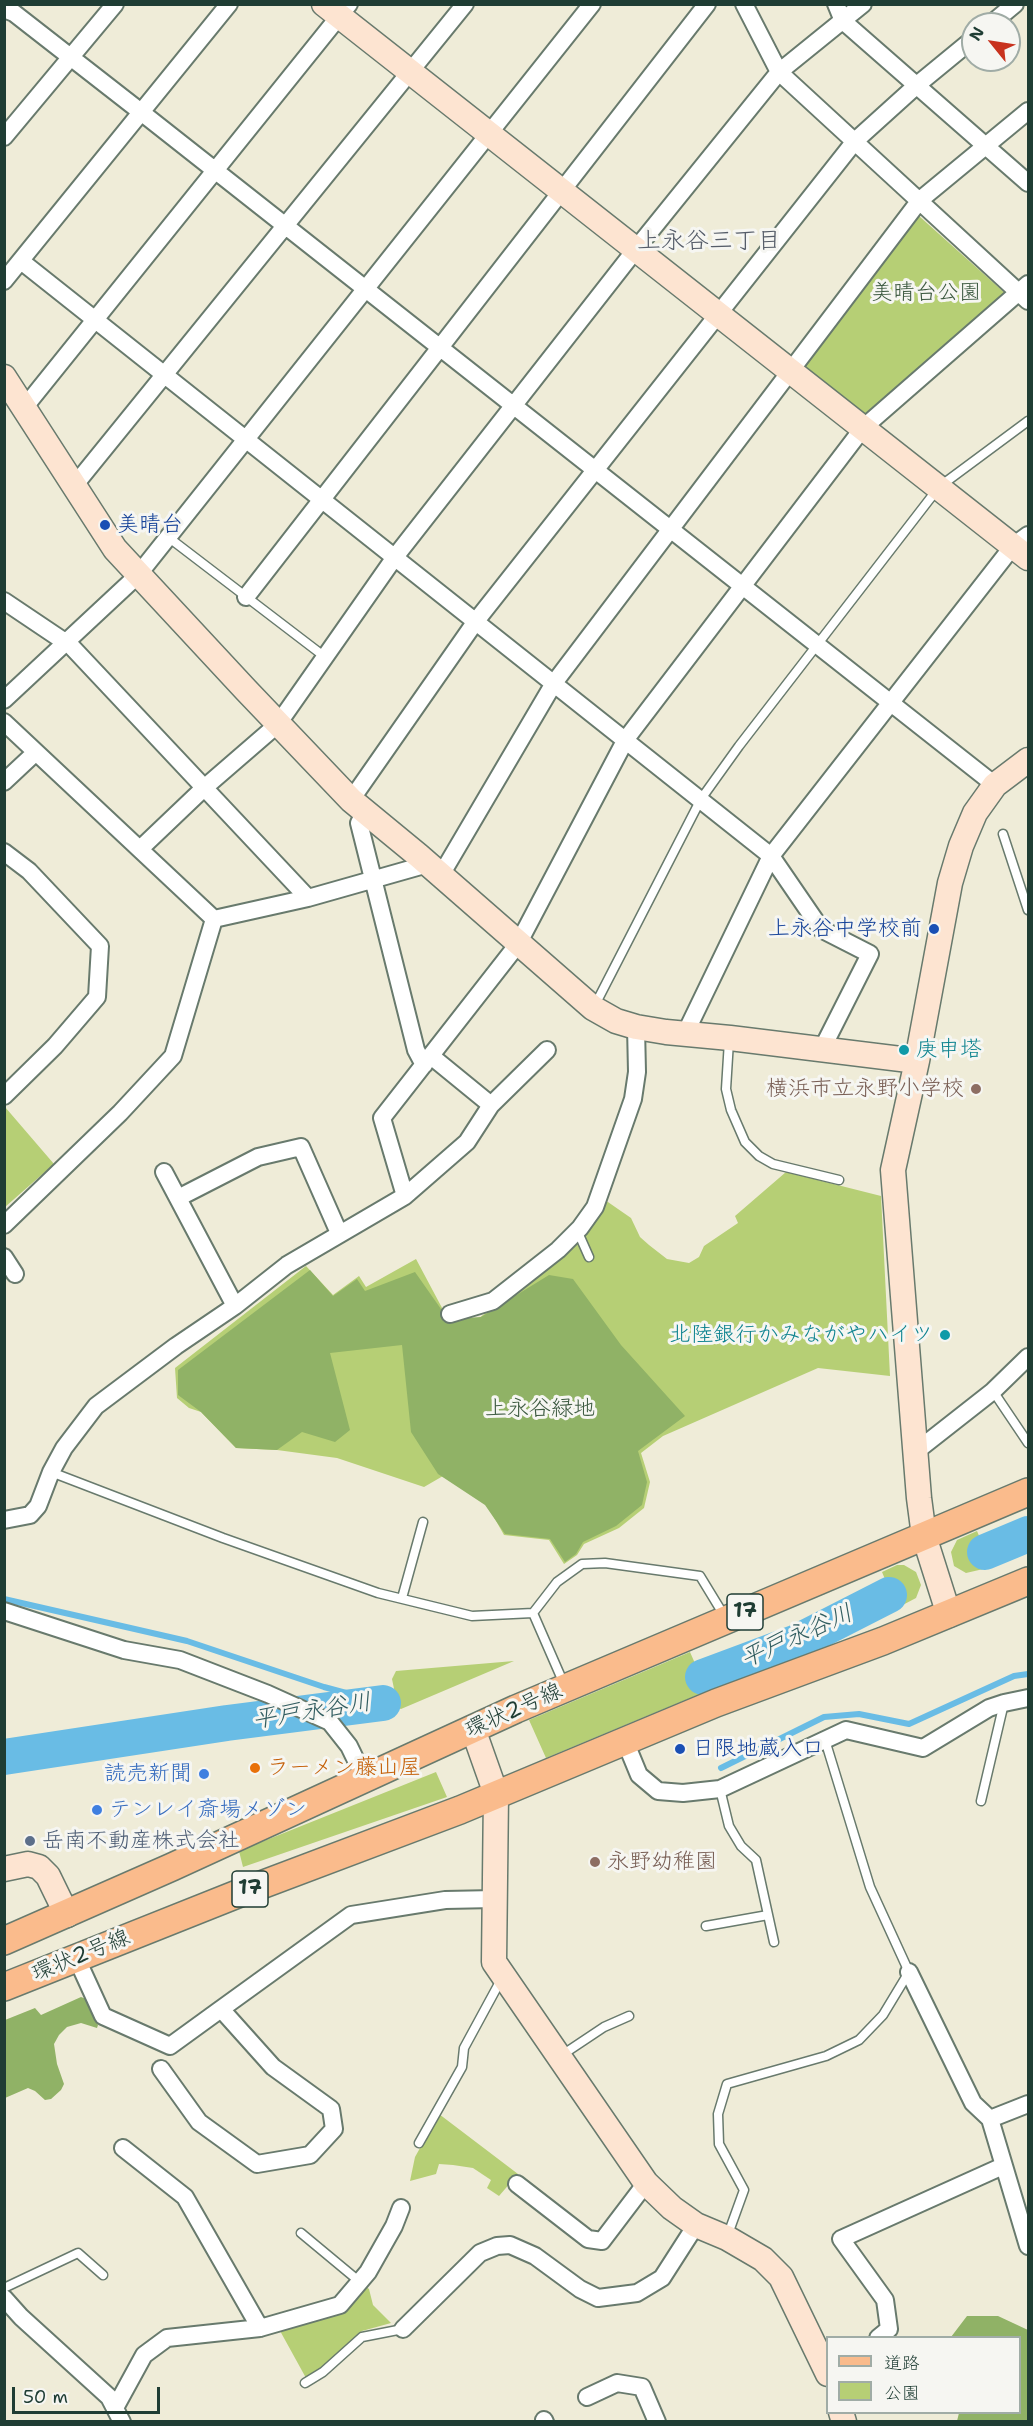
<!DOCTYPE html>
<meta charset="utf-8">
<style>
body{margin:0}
#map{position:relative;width:1033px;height:2426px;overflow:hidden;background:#efecd8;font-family:"Shantell Sans","Klee One",sans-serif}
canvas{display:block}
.frame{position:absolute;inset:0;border:6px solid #1f3d34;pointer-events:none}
.legend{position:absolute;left:826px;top:2336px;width:195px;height:78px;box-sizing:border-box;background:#f6f6f2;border:2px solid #a0aca6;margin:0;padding:8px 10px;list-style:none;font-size:18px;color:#1f3d34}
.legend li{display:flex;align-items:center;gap:12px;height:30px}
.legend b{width:30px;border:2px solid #a0aca6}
.north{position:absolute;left:961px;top:12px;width:60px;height:60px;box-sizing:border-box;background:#f6f6f2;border:2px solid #a0aca6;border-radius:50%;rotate:300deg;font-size:16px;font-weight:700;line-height:24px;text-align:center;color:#1f3d34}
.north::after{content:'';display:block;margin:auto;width:21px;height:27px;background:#c8321e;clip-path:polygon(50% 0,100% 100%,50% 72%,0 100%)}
.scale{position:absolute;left:12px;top:2387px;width:148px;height:27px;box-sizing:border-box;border:3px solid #1f3d34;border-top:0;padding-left:8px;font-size:18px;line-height:21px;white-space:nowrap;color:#1f3d34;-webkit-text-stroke:4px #f6f6f2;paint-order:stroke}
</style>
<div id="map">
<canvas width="1033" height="2426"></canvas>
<div class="frame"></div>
<ul class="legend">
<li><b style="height:8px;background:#fabb8c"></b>道路</li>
<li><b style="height:16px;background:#b6cf75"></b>公園</li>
</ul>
<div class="north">N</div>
<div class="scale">50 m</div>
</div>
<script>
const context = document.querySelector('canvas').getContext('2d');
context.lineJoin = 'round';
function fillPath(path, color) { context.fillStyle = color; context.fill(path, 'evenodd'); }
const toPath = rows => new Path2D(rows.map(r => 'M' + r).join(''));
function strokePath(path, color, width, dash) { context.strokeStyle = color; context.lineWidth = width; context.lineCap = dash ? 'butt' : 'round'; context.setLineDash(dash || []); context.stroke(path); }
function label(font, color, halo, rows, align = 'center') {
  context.font = font + ' "Shantell Sans","Klee One",sans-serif'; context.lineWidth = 6; context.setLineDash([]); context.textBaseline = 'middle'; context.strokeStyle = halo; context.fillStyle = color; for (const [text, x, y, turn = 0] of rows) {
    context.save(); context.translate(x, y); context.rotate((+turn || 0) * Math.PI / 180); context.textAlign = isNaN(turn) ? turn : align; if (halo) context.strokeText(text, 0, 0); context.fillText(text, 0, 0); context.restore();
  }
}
fillPath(toPath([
 [919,216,1006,294,862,416,802,368],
 [5,1107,54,1164,5,1207,4,1207],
 [786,1172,881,1196,890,1376,818,1368,663,1436,641,1453,650,1482,644,1508,619,1528,584,1544,577,1555,564,1564,549,1540,504,1535,487,1505,443,1476,424,1487,337,1458,277,1450,236,1448,201,1412,189,1408,177,1398,175,1368,306,1266,333,1295,359,1276,366,1287,416,1259,449,1321,479,1318,541,1271,605,1200,631,1218,640,1237,649,1245,667,1259,689,1263,699,1257,704,1246,738,1223,735,1216],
 [977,1531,992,1567,966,1573,954,1566,951,1552,957,1540],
 [897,1565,904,1565,916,1572,921,1585,916,1598,897,1608,882,1572],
 [690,1652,707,1691,546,1758,529,1720],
 [514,1661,401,1709,398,1708,392,1679,396,1671],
 [436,1772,447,1797,243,1867,239,1851],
 [439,2114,518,2174,499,2196,487,2188,491,2180,473,2168,453,2165,439,2164,436,2174,410,2181,415,2157],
 [364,2285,369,2289,373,2305,391,2323,362,2331,320,2370,306,2378,279,2329]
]), '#b6cf75');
fillPath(toPath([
 [310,1270,333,1296,357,1279,365,1291,415,1272,448,1319,481,1317,549,1275,573,1279,621,1345,685,1416,638,1451,647,1482,642,1505,616,1526,583,1542,576,1554,565,1562,550,1539,505,1534,485,1505,438,1474,411,1432,402,1345,330,1353,350,1430,335,1442,302,1432,277,1450,236,1448,201,1412,178,1395,178,1370],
 [81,1997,89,2000,98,2025,97,2028,81,2023,67,2027,59,2035,54,2044,57,2064,64,2084,61,2090,51,2099,45,2100,35,2091,28,2088,5,2098,5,2020,35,2008,41,2015],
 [967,2316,998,2316,1028,2330,1028,2421,957,2421,959,2413,1020,2412,1020,2338,951,2337]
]), '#90b266');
strokePath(toPath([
 [4,1599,187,1641,324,1687,383,1703],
 [721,1768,824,1717,859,1714,909,1724,1014,1676,1028,1674]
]), '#69bce5', 6);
strokePath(toPath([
 [985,1552,1028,1534],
 [703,1677,797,1642,889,1595],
 [4,1757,227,1723,383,1703]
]), '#69bce5', 36);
const lane = toPath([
 [168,537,325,657],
 [1003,834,1028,910],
 [595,1005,701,799,739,746,939,487,1028,421],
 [729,1041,726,1089,731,1110,745,1142,759,1156,773,1164,839,1180],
 [577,1230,589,1257],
 [993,1391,1028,1443],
 [51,1472,223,1538,378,1593,472,1616,533,1613,564,1684],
 [402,1598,423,1522],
 [533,1613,557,1582,582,1564,605,1563,700,1576,725,1617],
 [720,1789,729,1826,741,1846,756,1860,774,1942],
 [981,1801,1004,1703],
 [706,1926,768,1915],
 [562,2055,604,2027,629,2016],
 [419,2143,462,2067,464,2048,502,1978],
 [301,2233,360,2282],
 [727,2237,744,2190,719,2144,718,2114,727,2084,826,2056,859,2040,883,2015,909,1972,870,1887,825,1740],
 [4,2288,78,2253,103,2275],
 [305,2383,323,2372,362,2337,403,2329]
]);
const street = toPath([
 [744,4,779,72,1028,301],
 [836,4,843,21,1028,183],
 [4,9,14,13,141,112,995,785],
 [991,24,1015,4],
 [4,137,115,4],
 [21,261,771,856,821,929,870,954,822,1049],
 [4,281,229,4],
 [24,408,349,4],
 [74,486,465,4],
 [246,597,707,4],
 [4,601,71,646,308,898],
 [4,700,138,575,592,4],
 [4,722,214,919,173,1056,120,1113,4,1225],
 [4,782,36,752],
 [351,800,476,621,855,141,917,85,973,39],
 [365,811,359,823,416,1050,424,1065],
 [140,849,204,788,278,724,395,557,636,249,779,72,863,4],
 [4,852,29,871,100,946,97,997,55,1046,4,1096],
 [441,875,554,683,920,200,1028,111],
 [214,919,308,898,428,864],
 [685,1034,771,856,1013,546,1028,535],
 [431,1056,491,1105],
 [164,1172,235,1306],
 [405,1196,382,1118,518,944,626,739,863,428,1028,284],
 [178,1198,258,1157,301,1147,339,1233],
 [4,1257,15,1274],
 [450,1314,493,1301,558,1250,580,1228,595,1207,633,1099,637,1072,636,1027],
 [914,1453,993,1391,1028,1357],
 [4,1520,30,1515,38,1506,51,1472,64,1448,96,1406,176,1346,235,1306,287,1265,405,1196,467,1142,491,1105,547,1050],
 [4,1611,124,1650,180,1660,268,1694,330,1722,349,1746,365,1779],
 [625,1741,639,1775,658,1791,683,1793,720,1789,846,1730,923,1748,989,1708,1004,1703,1028,1698],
 [76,1957,103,2016,170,2046,221,2009],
 [909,1972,973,2103,990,2119],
 [161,2069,199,2122,257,2164,310,2155,334,2129,331,2109,273,2067,221,2009,351,1915,445,1900,495,1899],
 [1028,2104,990,2119,1028,2246],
 [123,2148,185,2197,260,2328],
 [517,2184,588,2239,602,2241,646,2183],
 [4,2298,21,2317,109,2397,122,2422],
 [403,2329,480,2253,497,2246,510,2245,535,2256,580,2289,598,2298,637,2293,662,2278,696,2225],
 [878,2338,889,2329,885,2300,841,2239,1003,2166],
 [587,2397,617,2383,642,2387,657,2422],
 [115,2408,144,2355,167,2338,260,2328,340,2305,368,2272,394,2226,401,2208],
 [544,2420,545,2422]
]);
const secondary = toPath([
 [324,4,1028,558],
 [4,377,115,549,246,690,351,800,419,856,593,1008,616,1021,636,1027,666,1032,730,1038,917,1061],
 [949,1615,924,1536,919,1498,893,1170,917,1061,950,883,961,846,975,813,995,785,1028,760],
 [473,1729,496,1794,494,1962,646,2183,672,2208,696,2225,727,2238,763,2259,781,2277,828,2374],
 [4,1869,28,1864,39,1867,48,1876,67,1915],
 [841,2412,844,2422]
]);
const primary = toPath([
 [4,1941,172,1867,516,1709,1028,1492],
 [4,1987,240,1893,460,1810,716,1703,883,1641,1028,1581]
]);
strokePath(lane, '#687a6d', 11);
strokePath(street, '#687a6d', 20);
strokePath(secondary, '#687a6d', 27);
strokePath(primary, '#687a6d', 30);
strokePath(lane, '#fff', 8);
strokePath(street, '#fff', 16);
strokePath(secondary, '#fde4d1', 24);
strokePath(primary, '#fabb8c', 27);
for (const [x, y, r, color] of [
 [105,525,6,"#1a4fb4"],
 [934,929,6,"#1a4fb4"],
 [904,1050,6,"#0f9aa8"],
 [976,1089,6,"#8d6e63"],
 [945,1335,6,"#0f9aa8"],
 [680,1749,6,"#1a4fb4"],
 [255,1768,6,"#e8710a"],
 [204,1774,6,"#3f7fe0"],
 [97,1810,6,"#3f7fe0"],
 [30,1841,6,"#5c6f8a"],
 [595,1862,6,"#8d6e63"]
]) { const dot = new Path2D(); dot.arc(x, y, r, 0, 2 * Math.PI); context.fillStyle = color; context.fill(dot); strokePath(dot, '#f6f6f2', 2); }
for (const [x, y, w] of [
 [745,1612,36],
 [250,1889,36]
]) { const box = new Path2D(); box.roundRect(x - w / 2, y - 18, w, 36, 4.5); context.fillStyle = '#f6f6f2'; context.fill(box); strokePath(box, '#1f3d34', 1.5); }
label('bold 21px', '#1f3d34', null, [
 ["17",745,1612],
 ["17",250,1889]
]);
label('22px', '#3d5a41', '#f6f6f2', [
 ["美晴台公園",926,293],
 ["上永谷緑地",540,1409]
]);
label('22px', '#164399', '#f6f6f2', [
 ["美晴台",117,525],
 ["上永谷中学校前",922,929,"right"],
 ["日限地蔵入口",692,1749]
], 'left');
label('22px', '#0d838f', '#f6f6f2', [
 ["庚申塔",916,1050],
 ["北陸銀行かみながやハイツ",933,1335,"right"]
], 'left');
label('22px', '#785e54', '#f6f6f2', [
 ["横浜市立永野小学校",964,1089],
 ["永野幼稚園",607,1862,"left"]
], 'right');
label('22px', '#1f3d34', '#f6f6f2', [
 ["環状2号線",514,1711,-24],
 ["環状2号線",81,1956,-22]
]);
label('22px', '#c56008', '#f6f6f2', [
 ["ラーメン藤山屋",267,1768]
], 'left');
label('22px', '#366cbe', '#f6f6f2', [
 ["読売新聞",192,1774],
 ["テンレイ斎場メゾン",109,1810,"left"]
], 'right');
label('22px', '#4e5e75', '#f6f6f2', [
 ["岳南不動産株式会社",42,1841]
], 'left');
label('24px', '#565d69', '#f6f6f2', [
 ["上永谷三丁目",709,242]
]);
label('italic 24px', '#325d60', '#f6f6f2', [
 ["平戸永谷川",797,1637,-24],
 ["平戸永谷川",312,1712,-9]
]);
</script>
